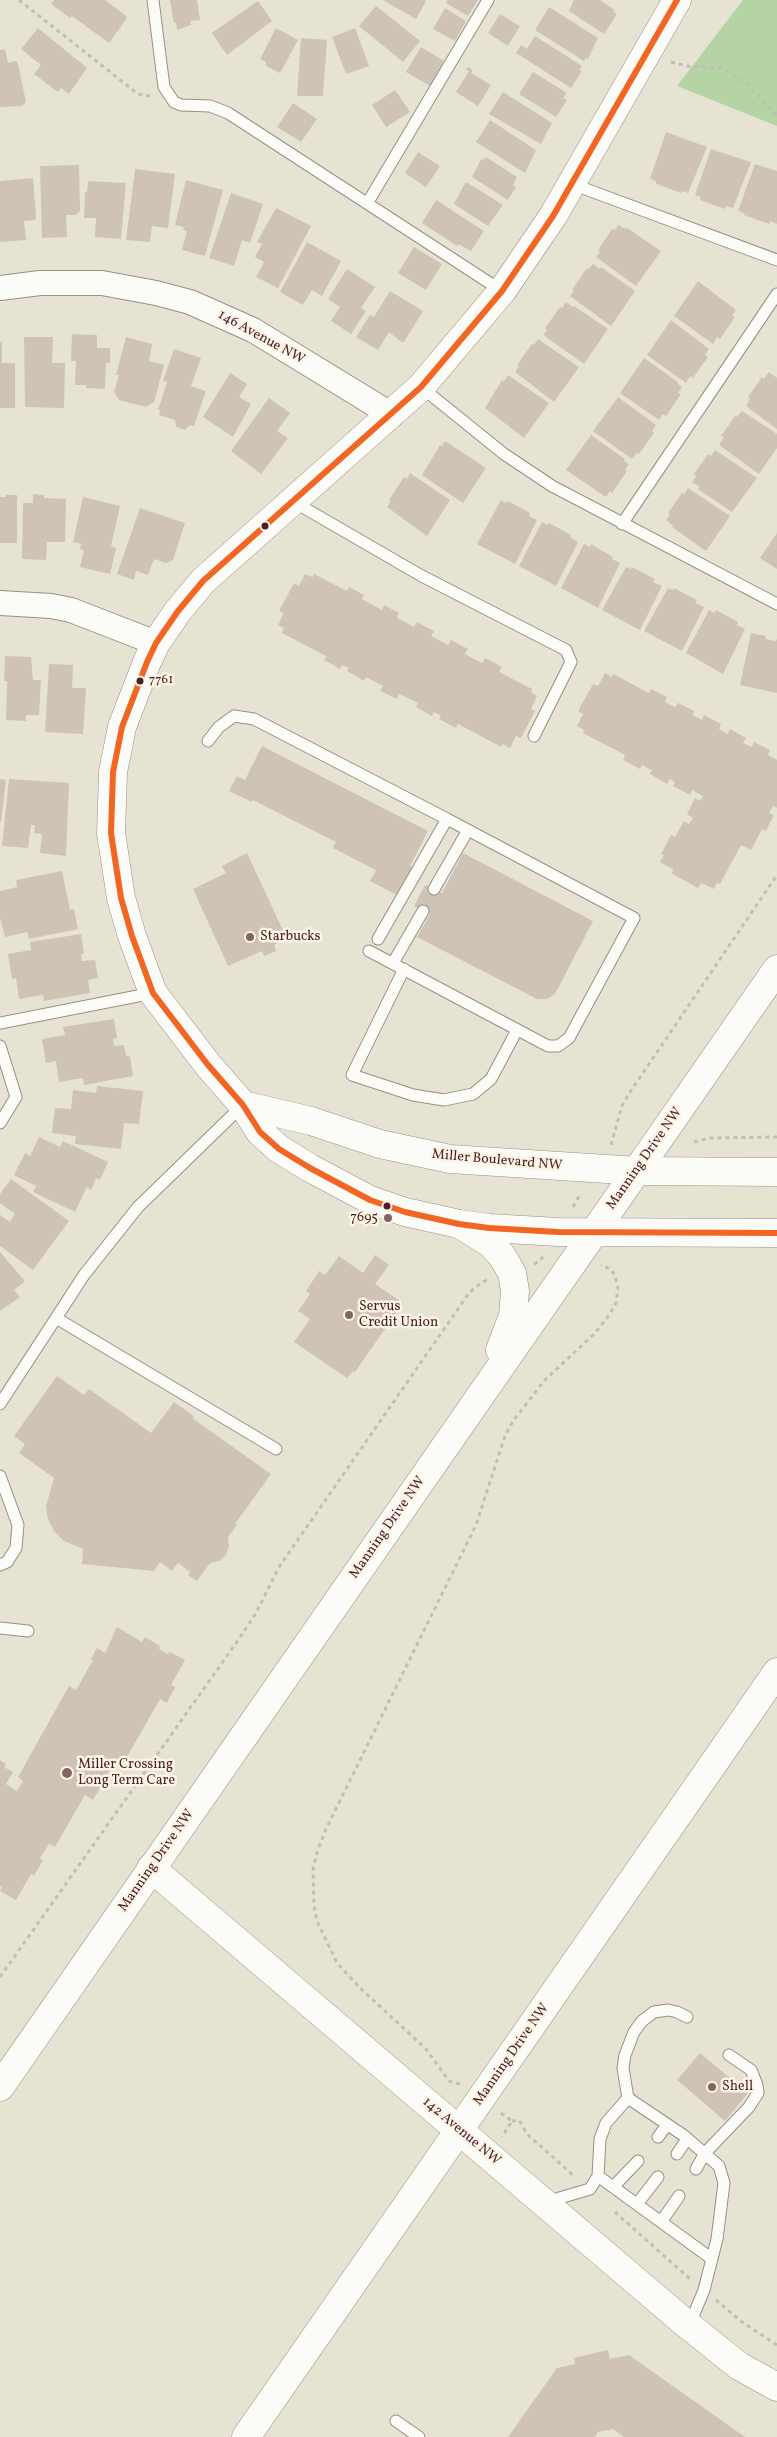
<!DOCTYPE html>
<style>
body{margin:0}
canvas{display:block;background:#e7e3d3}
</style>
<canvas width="777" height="2437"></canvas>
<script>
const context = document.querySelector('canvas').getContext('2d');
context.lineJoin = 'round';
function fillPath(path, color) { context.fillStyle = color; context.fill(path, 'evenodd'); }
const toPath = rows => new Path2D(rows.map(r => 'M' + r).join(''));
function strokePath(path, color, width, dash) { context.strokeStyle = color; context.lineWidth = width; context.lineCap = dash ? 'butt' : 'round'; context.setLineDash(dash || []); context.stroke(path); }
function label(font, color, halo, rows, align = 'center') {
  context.font = font + ' Vollkorn,serif'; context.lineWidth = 5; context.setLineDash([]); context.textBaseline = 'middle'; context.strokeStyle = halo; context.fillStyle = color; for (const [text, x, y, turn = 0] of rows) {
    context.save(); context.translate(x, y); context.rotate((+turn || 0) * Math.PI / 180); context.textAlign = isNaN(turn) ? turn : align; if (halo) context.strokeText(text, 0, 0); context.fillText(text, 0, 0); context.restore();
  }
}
fillPath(toPath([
 [743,0,777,0,777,126,677,86]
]), '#b4d4a4');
fillPath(toPath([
 [54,0,105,0,125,15,127,18,109,43,72,16,70,18,51,4],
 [170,0,197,0,200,20,190,21,191,25,177,30,176,23,174,23],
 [383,0,425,0,426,1,416,19],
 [448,0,478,0,468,16,446,3],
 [574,0,600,0,615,10,613,11,617,14,604,34,569,11],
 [258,1,272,21,227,55,212,33],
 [376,6,420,41,403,62,359,26],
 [549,7,598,38,588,59,586,58,584,61,535,30],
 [445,8,466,21,455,41,433,29],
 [500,14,520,26,508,46,488,33],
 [38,28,87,68,69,94,61,88,58,92,34,74,41,65,21,49],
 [276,28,298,40,280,73,266,66,266,62,260,59],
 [355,28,369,66,346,74,332,37],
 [535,36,582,66,579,70,582,71,571,88,516,53,521,45,527,49],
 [301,38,327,40,323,96,297,96],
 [421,47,444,61,430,86,406,72],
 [5,49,8,63,16,61,18,64,26,102,22,106,0,107,0,50],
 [468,67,473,70,471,73,491,85,478,106,456,92,469,71,466,70],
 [533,72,567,93,563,98,567,100,556,117,519,94],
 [395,90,410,112,386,127,372,105],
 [503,92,552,123,541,144,489,114],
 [293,103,317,119,301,142,277,127],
 [490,120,536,150,525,173,476,142],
 [666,132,707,147,688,193,682,191,681,193,656,184,656,181,650,179],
 [711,149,751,162,733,208,726,206,725,209,700,200,701,197,695,195],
 [418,152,440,166,426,187,405,173],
 [486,157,517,177,513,185,516,187,508,200,472,177,481,159,483,160],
 [755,164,777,171,777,224,770,221,769,224,744,215,744,213,738,211],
 [79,165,80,211,76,215,66,215,67,237,42,238,40,166],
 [135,169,175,174,168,228,152,226,150,242,126,240],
 [33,178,36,216,35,220,24,221,26,240,0,242,0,181],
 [186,180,223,190,205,256,182,250,187,231,183,230,184,227,175,225],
 [88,181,126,183,121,239,95,237,96,218,84,218,85,192,87,192],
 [465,183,468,183,503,205,488,226,454,204],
 [231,193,263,204,250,243,242,240,234,266,209,258],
 [436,200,484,231,471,251,458,244,457,246,422,223],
 [276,208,311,226,278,288,256,277,264,262,255,257,262,244,257,242],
 [618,225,626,229,627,228,661,251,636,286,596,257,600,252,598,250,612,229,615,230],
 [307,242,341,261,322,296,312,290,303,305,280,292],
 [414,247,442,264,426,290,398,273],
 [593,264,600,269,601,267,635,291,611,326,570,296,574,291,572,290,587,268,589,269],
 [347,269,375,287,361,308,366,311,351,334,331,321,340,307,328,299],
 [698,281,736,310,732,316,735,317,720,339,717,337,713,344,674,316],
 [390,291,423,311,404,342,401,342,389,332,378,350,356,337,370,315,374,317],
 [566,302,573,307,574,306,608,329,584,364,543,335,547,330,545,328,560,307,562,308],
 [671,320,709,349,705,355,708,357,693,378,690,376,686,383,647,355],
 [72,334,97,335,97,348,110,348,110,363,106,363,105,389,86,388,86,385,75,385,76,361,71,361],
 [24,337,53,337,52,363,65,363,64,408,25,407],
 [126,337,152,344,149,361,164,365,154,402,146,407,119,400,114,392,119,375,116,375],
 [538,339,579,367,554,402,515,372,519,366,517,365,532,344,534,345],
 [0,342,2,342,2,363,15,363,15,408,0,408],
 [174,349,201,358,191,386,206,391,194,426,190,425,185,430,176,427,175,420,159,415,160,410,158,410,167,382,163,381],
 [644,358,678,382,677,383,682,387,678,393,681,394,666,416,663,414,659,420,620,393],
 [769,372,777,378,777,429,746,406,750,399,748,397,762,377,764,379],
 [230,373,247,384,239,397,251,404,233,437,203,417],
 [508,375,549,403,524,438,485,408,502,380,504,381],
 [618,397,656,425,652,431,654,433,639,454,637,453,632,459,593,431],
 [269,398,290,413,277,431,288,438,261,474,231,451],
 [742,411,777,434,777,448,759,474,719,445,724,437,721,436,735,416,737,417],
 [591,435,625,459,624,461,629,464,625,470,627,471,612,493,610,491,606,497,566,470],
 [445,441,486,468,463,503,422,475,440,445,442,446],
 [715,450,757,478,732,512,698,489,700,487,692,482,696,476,694,474,708,454,711,456],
 [410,473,450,500,427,536,387,507,391,501,389,500,404,477,407,479],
 [688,488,730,516,706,551,672,527,673,526,666,520,670,515,668,513,682,493,684,494],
 [33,494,44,495,44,498,66,499,65,542,47,542,46,560,22,559,23,503,33,503],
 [6,495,17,495,17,543,0,543,0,497,6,497],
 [83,497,120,506,111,546,116,548,110,574,80,567,84,550,80,549,81,544,73,542],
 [501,500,506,503,508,501,530,513,529,516,537,520,515,564,477,544],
 [140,508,185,523,173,560,166,563,154,559,148,575,136,571,134,580,117,574],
 [542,522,548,525,549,523,571,535,570,537,578,542,556,586,519,566],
 [777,533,777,569,760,558],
 [584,544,590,547,591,544,613,557,612,559,620,563,598,608,561,588],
 [626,567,631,569,632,567,655,579,653,582,662,586,640,630,602,610],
 [305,574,312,577,314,574,347,591,349,587,364,595,362,599,382,610,384,605,399,613,397,618,414,627,417,622,434,631,431,636,448,645,451,640,468,649,465,654,482,663,485,658,502,667,499,672,532,689,531,692,537,696,531,709,535,711,521,738,516,736,510,748,503,744,501,747,458,724,456,728,439,719,441,716,434,712,432,716,416,707,418,703,399,694,397,699,380,691,383,686,366,677,364,681,347,671,349,668,342,665,340,669,324,660,326,656,282,633,284,628,278,625,284,613,279,611,294,583,299,586],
 [668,588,673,590,674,588,697,600,695,603,704,607,682,651,644,631],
 [709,610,714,613,716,610,738,622,737,625,745,629,723,674,686,653],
 [751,633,766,636,765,639,775,641,777,639,777,693,740,685],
 [5,656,31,657,33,680,41,680,39,715,26,715,26,721,6,720,7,681,4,681],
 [49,664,73,665,72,688,86,688,83,734,45,732],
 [605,673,612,677,613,674,649,693,651,689,667,697,665,702,675,707,678,703,694,711,692,715,702,720,704,715,721,724,719,729,728,734,730,729,746,738,743,743,752,747,754,742,770,750,768,755,777,760,777,808,773,806,769,813,774,815,766,831,762,829,751,850,741,845,720,884,717,883,714,889,701,883,698,888,671,873,674,870,660,862,664,855,661,854,671,835,675,837,684,821,689,824,693,818,687,814,695,798,700,801,703,796,692,790,690,795,673,786,675,782,670,779,667,784,650,774,652,770,642,765,640,769,623,760,625,755,583,733,584,730,577,726,583,714,578,711,593,684,598,686],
 [262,746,428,831,410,866,414,868,399,896,370,881,376,870,333,848,336,842,253,800,252,802,229,791,237,776,245,780],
 [0,779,6,780,1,822,0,822],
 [9,779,69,783,66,856,40,853,42,834,34,833,35,825,31,825,28,848,2,846],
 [247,853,287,939,274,945,276,951,264,956,262,951,228,966,193,889,226,873,222,866],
 [463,853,593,921,555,994,547,999,537,999,417,937,430,914,414,906,425,885,442,893],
 [62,871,70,910,74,909,78,929,29,939,27,932,5,937,0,918,0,891,17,887,16,880],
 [81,934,84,954,81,954,82,961,95,960,98,978,88,980,90,993,44,1001,43,995,19,999,16,978,12,979,8,954,31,950,30,942],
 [114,1019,117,1038,113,1039,114,1046,124,1045,126,1056,130,1056,133,1076,84,1085,83,1078,59,1082,56,1061,46,1063,42,1039,65,1035,63,1027],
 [97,1086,143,1091,139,1124,124,1123,121,1149,75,1144,76,1136,52,1133,55,1108,71,1109,73,1090,96,1093],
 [39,1137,60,1147,63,1141,108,1162,100,1180,96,1178,91,1190,87,1187,75,1212,33,1192,36,1186,14,1175,25,1153,30,1156],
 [11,1179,69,1221,33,1270,0,1246,0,1215,10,1222,15,1214,0,1203,0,1194],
 [0,1252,25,1281,14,1290,20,1297,0,1311],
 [375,1255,389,1265,375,1284,403,1303,355,1372,353,1371,347,1378,294,1342,310,1319,298,1311,310,1294,306,1291,319,1271,325,1275,339,1256,363,1273],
 [57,1376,84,1395,89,1389,151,1433,174,1402,194,1416,192,1418,271,1474,235,1524,237,1525,228,1537,229,1546,226,1555,219,1561,210,1563,197,1581,188,1575,190,1572,178,1563,172,1571,160,1562,154,1571,82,1564,83,1549,64,1541,54,1531,48,1519,46,1506,54,1478,19,1453,25,1444,14,1436],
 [117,1627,142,1642,145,1637,160,1646,159,1649,168,1654,170,1652,185,1660,171,1685,175,1687,167,1703,160,1699,123,1764,116,1760,93,1800,85,1795,55,1847,49,1844,40,1858,43,1860,34,1876,31,1874,16,1900,0,1891,2,1887,0,1886,0,1760,6,1764,4,1767,13,1772,6,1784,17,1791,23,1781,18,1777,69,1686,76,1690,93,1660,91,1659,97,1648,105,1653],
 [700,2053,748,2093,725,2121,677,2080],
 [608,2350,610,2359,629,2355,745,2437,624,2437,613,2429,598,2432,595,2437,508,2437,557,2368,575,2364,574,2358]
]), '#cfc3b5');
const lane = toPath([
 [153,0,164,87,174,102,181,105,210,106,228,113,502,291],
 [572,184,777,260],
 [368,202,488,0],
 [421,387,504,454,552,486,777,604],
 [294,502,420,575,566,650,571,662,534,736],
 [622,524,777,294],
 [208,741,219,727,234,716,254,719,447,819],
 [434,889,468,830],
 [369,951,548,1046,558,1046,569,1038,634,918,447,819,378,939],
 [393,963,423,911],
 [404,969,352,1075,413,1095,444,1100,473,1094,491,1079,517,1030],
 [0,1023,153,993],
 [0,1046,16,1097,0,1123],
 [56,1318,276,1449],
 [0,1404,84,1275,138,1207,243,1105],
 [0,1476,18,1525,16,1548,7,1562,0,1565],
 [0,1628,28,1631],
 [628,2098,623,2068,625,2055,634,2032,642,2021,654,2012,668,2010,677,2012,687,2017],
 [658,2137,667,2125],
 [677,2154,687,2139],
 [696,2169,705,2153,749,2107,758,2093,757,2085,751,2070,729,2055],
 [598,2176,712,2259],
 [613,2187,638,2161],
 [546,2202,590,2189,598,2176,600,2139,606,2123,628,2098,683,2135,719,2166,724,2183,717,2239,704,2290,689,2326],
 [637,2204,658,2177],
 [661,2222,679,2196],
 [396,2421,419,2437]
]);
const street = toPath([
 [0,288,40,283,102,283,156,293,190,302,253,330,392,415],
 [0,603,51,606,71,610,156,643]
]);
const secondary = toPath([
 [677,0,553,216,502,291,421,387,203,581,178,611,156,643,147,662,122,727,113,772,111,833,121,898,132,936,153,993,208,1065,243,1105,260,1132,279,1149,310,1168,370,1200,405,1212,459,1224,489,1228,558,1232,777,1233],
 [243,1105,311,1121,380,1144,450,1159,638,1171,777,1172],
 [151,1868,684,2322,739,2366,777,2387]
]);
const primary = toPath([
 [459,1224,490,1243,502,1256,512,1273,515,1291,513,1316,500,1350],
 [0,2087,777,969],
 [246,2437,777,1672]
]);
strokePath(lane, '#988e88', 13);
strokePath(street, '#988e88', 26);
strokePath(secondary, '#988e88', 29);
strokePath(primary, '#988e88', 29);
strokePath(toPath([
 [19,0,138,94,150,96],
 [671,62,687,66,721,68,733,74,749,86,777,115],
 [694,1142,709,1138,777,1137],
 [611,1145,622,1106,628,1095,777,875],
 [573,1207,581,1193],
 [534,1264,540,1261,544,1255],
 [0,1977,241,1636,256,1613,279,1567,467,1296,474,1288,488,1279],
 [460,2084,449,2081,426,2049,359,1987,337,1963,317,1921,314,1905,313,1869,318,1849,326,1829,476,1525,505,1436,513,1421,544,1381,595,1333,610,1314,616,1303,618,1288,615,1275,610,1269,601,1265],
 [501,2113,512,2121,502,2137],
 [512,2121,519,2120,527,2134,574,2176],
 [615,2212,690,2279],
 [716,2300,742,2322,777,2345]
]), '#c2bdbb', 3, [4, 4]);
strokePath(lane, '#fbfbf8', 11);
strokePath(street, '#fbfbf8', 24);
strokePath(secondary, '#fbfbf8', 28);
strokePath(primary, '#fbfbf8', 28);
strokePath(toPath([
 [677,0,553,216,502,291,421,387,203,581,178,611,156,643,147,662,122,727,113,772,111,833,121,898,132,936,153,993,208,1065,243,1105,260,1132,279,1149,310,1168,370,1200,405,1212,459,1224,489,1228,558,1232,777,1233]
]), '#f26522', 6);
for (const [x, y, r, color] of [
 [265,526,4.5,"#4a1f2b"],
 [140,681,4.5,"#4a1f2b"],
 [250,937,5,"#816466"],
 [387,1206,4.5,"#4a1f2b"],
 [388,1218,5,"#816466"],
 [349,1315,5,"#816466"],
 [67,1773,6,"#816466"],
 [712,2087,5,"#816466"]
]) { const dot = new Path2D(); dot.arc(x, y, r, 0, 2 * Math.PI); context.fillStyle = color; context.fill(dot); strokePath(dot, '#fcf5e5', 2); }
label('13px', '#4a1f2b', '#fcf5e5', [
 ["7761",149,681]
], 'left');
label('14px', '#4a1f2b', '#fcf5e5', [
 ["146 Avenue NW",261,338,29],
 ["Manning Drive NW",645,1159,-55],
 ["Miller Boulevard NW",497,1161,5],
 ["Manning Drive NW",388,1528,-55],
 ["Manning Drive NW",157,1861,-55],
 ["Manning Drive NW",512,2055,-55],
 ["142 Avenue NW",461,2132,40]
]);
label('14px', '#4a1f2b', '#fcf5e5', [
 ["Starbucks",260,937],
 ["7695",378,1218,"right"],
 ["Servus",359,1307],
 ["Credit Union",359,1323],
 ["Miller Crossing",78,1765],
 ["Long Term Care",78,1781],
 ["Shell",722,2087]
], 'left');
</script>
